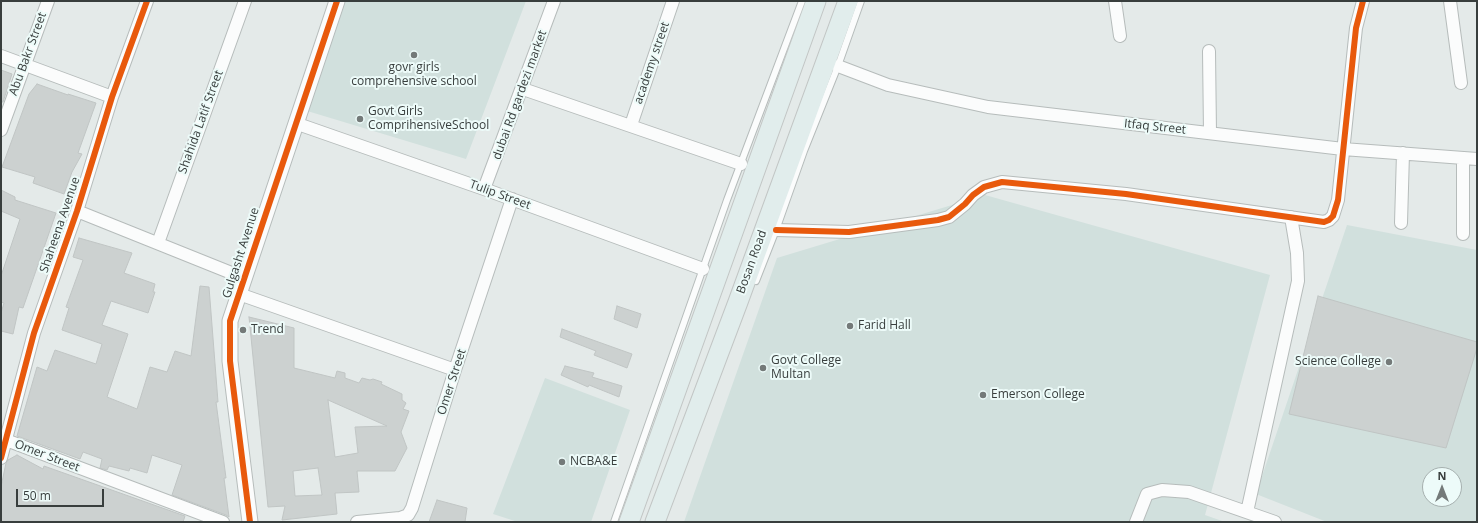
<!DOCTYPE html>
<style>
body{margin:0}
#map{position:relative;width:1478px;height:523px;overflow:hidden;background:#e4eae9;font-family:"Open Sans",sans-serif}
canvas{display:block}
.frame{position:absolute;inset:0;border:2px solid #383e3d;pointer-events:none}
.north{position:absolute;left:1422px;top:467px;width:40px;height:40px;box-sizing:border-box;background:#edfbf9;border:1px solid #a5afae;border-radius:50%;rotate:0deg;font-size:11px;font-weight:700;line-height:16px;text-align:center;color:#383e3d}
.north::after{content:'';display:block;margin:auto;width:14px;height:18px;background:#747a79;clip-path:polygon(50% 0,100% 100%,50% 72%,0 100%)}
.scale{position:absolute;left:16px;top:489px;width:88px;height:18px;box-sizing:border-box;border:2px solid #383e3d;border-top:0;padding-left:5px;font-size:12px;line-height:14px;white-space:nowrap;color:#383e3d;-webkit-text-stroke:3px #edfbf9;paint-order:stroke}
</style>
<div id="map">
<canvas width="1478" height="523"></canvas>
<div class="frame"></div>
<div class="north">N</div>
<div class="scale">50 m</div>
</div>
<script>
const context = document.querySelector('canvas').getContext('2d');
context.lineJoin = 'round';
function fillPath(path, color) { context.fillStyle = color; context.fill(path, 'evenodd'); }
const toPath = rows => new Path2D(rows.map(r => 'M' + r).join(''));
function strokePath(path, color, width, dash) { context.strokeStyle = color; context.lineWidth = width; context.lineCap = dash ? 'butt' : 'round'; context.setLineDash(dash || []); context.stroke(path); }
function label(font, color, halo, rows, align = 'center') {
  context.font = font + ' "Open Sans",sans-serif'; context.lineWidth = 4; context.setLineDash([]); context.textBaseline = 'middle'; context.strokeStyle = halo; context.fillStyle = color; for (const [text, x, y, turn = 0] of rows) {
    context.save(); context.translate(x, y); context.rotate((+turn || 0) * Math.PI / 180); context.textAlign = isNaN(turn) ? turn : align; if (halo) context.strokeText(text, 0, 0); context.fillText(text, 0, 0); context.restore();
  }
}
fillPath(toPath([
 [343,1,526,1,466,159,304,110],
 [985,195,1270,275,1205,515,1225,522,684,522,777,258],
 [1347,225,1477,250,1477,522,1327,522,1256,494],
 [1430,475,1454,475,1454,499,1430,499],
 [545,378,630,410,591,522,518,522,493,514]
]), '#d1e0dd');
const building = toPath([
 [1,70,12,74,3,102,1,102,1,70],
 [37,84,68,95,68,94,96,103,78,153,82,154,72,172,64,194,33,183,35,177,2,167,29,94,37,84],
 [1,190,15,197,15,200,56,213,23,308,19,307,13,334,1,331,1,313,4,303,1,302,1,276,20,219,1,211,1,190],
 [79,238,132,253,124,273,155,284,153,292,155,292,148,313,111,301,102,325,128,334,107,397,137,409,150,367,167,372,175,351,191,356,200,286,209,287,218,402,216,402,226,478,224,478,229,517,226,515,172,495,182,465,152,455,147,473,130,468,129,471,109,466,107,470,100,468,102,459,83,452,80,459,17,436,37,367,47,371,55,350,96,364,102,344,62,330,69,308,66,307,83,260,73,257,79,238],
 [1318,296,1477,342,1477,348,1446,448,1289,414,1318,296],
 [617,306,641,314,637,328,614,319,617,306],
 [249,317,294,328,294,368,335,378,337,371,345,373,345,378,359,383,362,378,370,380,373,379,382,382,381,384,402,394,402,400,406,403,403,409,409,411,401,432,407,448,395,471,357,471,359,492,335,493,337,514,282,520,285,506,268,507,249,317],
 [328,400,387,426,355,427,358,453,335,457,328,400],
 [318,468,322,495,295,496,293,471,318,468],
 [562,329,632,354,627,368,594,355,596,351,560,337,562,329],
 [565,366,594,373,592,377,622,386,619,397,589,385,588,387,561,375,565,366],
 [17,455,43,469,44,466,185,516,183,522,1,522,1,487,6,463,8,460,17,455],
 [437,500,467,508,465,522,429,522,437,500]
]);
fillPath(building, '#ccd1d0');
strokePath(building, '#c0c5c4', 1);
const service = toPath([
 [756,281,776,230,804,151,838,66,861,1],
 [614,522,727,200,802,1]
]);
const minor = toPath([
 [1115,1,1120,36],
 [1450,1,1461,83],
 [1209,51,1210,133],
 [1,56,112,97],
 [838,66,888,85,988,107,1343,149,1477,159],
 [523,89,741,164],
 [295,123,484,189,703,269],
 [631,125,673,1],
 [1,130,48,1],
 [1463,159,1463,234],
 [484,189,554,1],
 [77,211,244,278],
 [1401,223,1403,153],
 [776,230,849,232,938,220,949,217,965,204,973,195,984,187,1002,182,1126,194,1324,222,1329,220,1333,216,1338,200,1356,28,1363,1],
 [158,243,245,1],
 [239,294,455,370],
 [6,440,223,522],
 [1,458,34,333,77,211,112,97,147,1],
 [1247,512,1298,281,1297,253,1291,217],
 [357,522,400,518,408,515,412,508,455,370,512,199],
 [1136,522,1147,494,1162,490,1189,492,1275,522]
]);
const tertiary = toPath([
 [250,522,230,361,230,321,337,1]
]);
const primary = toPath([
 [629,522,816,1],
 [655,522,738,302,848,1]
]);
strokePath(service, '#b6bcbb', 8);
strokePath(minor, '#b6bcbb', 14);
strokePath(tertiary, '#b6bcbb', 17);
strokePath(primary, '#c2c6c5', 21);
strokePath(service, '#fbfcfc', 6);
strokePath(minor, '#fbfcfc', 12);
strokePath(tertiary, '#fbfcfc', 15);
strokePath(primary, '#e1edec', 19);
strokePath(toPath([
 [776,230,849,232,938,220,949,217,965,204,973,195,984,187,1002,182,1126,194,1324,222,1329,220,1333,216,1338,200,1356,28,1363,1],
 [1,458,34,333,77,211,112,97,147,1],
 [250,522,230,361,230,321,337,1]
]), '#e8590c', 6);
for (const [x, y, r, color] of [
 [414,55,4,"#747a79"],
 [360,119,4,"#747a79"],
 [850,326,4,"#747a79"],
 [243,330,4,"#747a79"],
 [1389,362,4,"#747a79"],
 [763,368,4,"#747a79"],
 [983,395,4,"#747a79"],
 [562,462,4,"#747a79"]
]) { const dot = new Path2D(); dot.arc(x, y, r, 0, 2 * Math.PI); context.fillStyle = color; context.fill(dot); strokePath(dot, '#edfbf9', 1.5); }
label('12px', '#383e3d', '#edfbf9', [
 ["Abu Bakr Street",28,54,-70],
 ["academy street",652,63,-71],
 ["dubai Rd gardezi market",520,95,-70],
 ["Shahida Latif Street",201,122,-70],
 ["Itfaq Street",1155,127,6],
 ["Tulip Street",500,195,20],
 ["Shaheena Avenue",60,225,-71],
 ["Gulgasht Avenue",241,253,-72],
 ["Bosan Road",752,262,-70],
 ["Omer Street",452,382,-72],
 ["Omer Street",47,456,21]
]);
label('12px', '#383e3d', '#edfbf9', [
 ["govr girls",414,68,"center"],
 ["comprehensive school",414,82,"center"],
 ["Govt Girls",368,112],
 ["ComprihensiveSchool",368,126],
 ["Farid Hall",858,326],
 ["Trend",251,330],
 ["Govt College",771,361],
 ["Multan",771,375],
 ["Science College",1381,362,"right"],
 ["Emerson College",991,395],
 ["NCBA&E",570,462]
], 'left');
</script>
